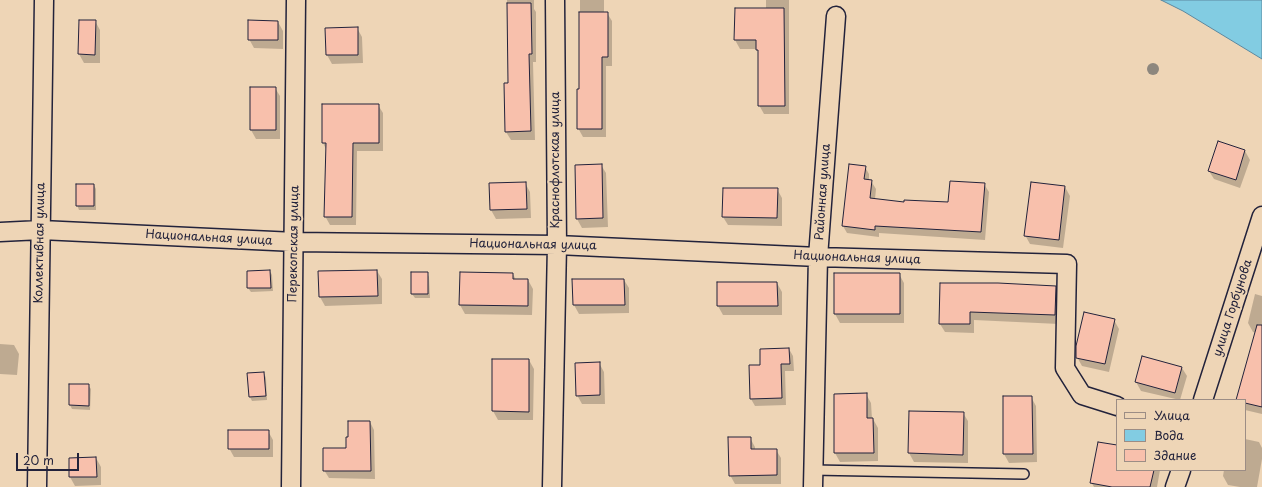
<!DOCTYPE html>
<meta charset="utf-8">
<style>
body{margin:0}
#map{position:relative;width:1262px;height:487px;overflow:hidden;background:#eed5b6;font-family:"Playpen Sans",sans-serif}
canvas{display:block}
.legend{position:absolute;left:1116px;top:399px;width:130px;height:72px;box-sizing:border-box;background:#eed5b6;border:1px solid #9c8d85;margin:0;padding:5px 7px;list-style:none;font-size:12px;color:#22223b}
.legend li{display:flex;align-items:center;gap:8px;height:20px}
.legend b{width:20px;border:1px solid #9c8d85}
.scale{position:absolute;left:16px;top:453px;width:63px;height:18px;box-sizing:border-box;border:2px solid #22223b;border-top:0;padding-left:5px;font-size:12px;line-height:14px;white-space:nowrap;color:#22223b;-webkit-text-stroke:3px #eed5b6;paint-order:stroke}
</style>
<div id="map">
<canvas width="1262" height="487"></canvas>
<ul class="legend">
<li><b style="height:5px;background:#eed5b6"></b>Улица</li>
<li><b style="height:11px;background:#82cce2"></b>Вода</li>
<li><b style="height:11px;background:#f8c0ac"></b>Здание</li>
</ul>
<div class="scale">20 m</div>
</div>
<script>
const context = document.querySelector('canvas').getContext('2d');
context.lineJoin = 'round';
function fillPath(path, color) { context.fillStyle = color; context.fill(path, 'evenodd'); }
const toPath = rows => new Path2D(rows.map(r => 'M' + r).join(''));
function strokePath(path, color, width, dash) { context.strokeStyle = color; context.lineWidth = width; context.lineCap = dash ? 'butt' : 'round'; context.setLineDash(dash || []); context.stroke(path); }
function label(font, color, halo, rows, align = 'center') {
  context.font = font + ' "Playpen Sans",sans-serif'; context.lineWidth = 4; context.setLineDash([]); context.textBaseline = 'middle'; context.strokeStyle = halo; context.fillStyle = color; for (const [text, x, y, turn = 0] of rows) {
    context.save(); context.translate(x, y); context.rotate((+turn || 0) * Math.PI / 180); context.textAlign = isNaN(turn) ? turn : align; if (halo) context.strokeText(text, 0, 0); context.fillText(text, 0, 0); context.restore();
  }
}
const water = toPath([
 [1161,0,1262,0,1262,59,1183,11,1161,0]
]);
fillPath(water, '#82cce2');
strokePath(water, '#5c889f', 1);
fillPath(toPath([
 [507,0,534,0,534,9,536,12,536,62,533,62,535,140,511,140,506,132,509,84],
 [580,0,604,0,604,13,607,13,612,21,612,66,606,66,606,137,583,137,578,128,580,90],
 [766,0,789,0,789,114,764,114,759,105,759,52,757,49,740,49,735,40,736,9,766,9],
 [80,21,95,21,100,30,100,63,84,63,79,54],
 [278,22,283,31,283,49,254,48,249,39],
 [357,28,362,37,363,63,332,64,327,55],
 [251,88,275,88,280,96,280,139,256,139,251,130],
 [378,105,383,113,383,151,357,151,356,225,330,225,325,216,326,149,323,143],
 [1245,151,1250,160,1240,188,1214,179,1209,171],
 [601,165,606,173,608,227,582,228,577,219,576,166],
 [865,167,869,174,869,181,871,181,876,189,875,199,905,203,949,203,984,184,989,192,985,240,879,233,879,237,847,233,843,226],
 [525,183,530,192,531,218,496,219,491,210,490,184],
 [94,185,96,189,96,210,79,210,77,205],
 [1065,187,1070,196,1063,248,1030,244,1025,235],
 [777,189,782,198,782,226,728,225,723,217],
 [270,271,272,275,273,291,251,292,248,288],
 [377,271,382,279,382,304,325,306,320,297,320,272],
 [427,273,429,277,430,298,415,298,412,294],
 [461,273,513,274,516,280,528,280,533,289,532,315,465,314,460,305],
 [899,274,904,283,904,323,840,323,835,314],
 [624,280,629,288,629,313,579,314,574,305],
 [718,283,777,283,782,292,782,315,723,315,718,306],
 [941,284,1055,287,1060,295,1059,324,974,320,974,333,945,332,940,324],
 [1255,294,1262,296,1262,414,1245,410,1245,400,1237,400,1256,333,1253,332,1248,323],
 [1114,320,1119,329,1109,372,1082,366,1077,357],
 [0,344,14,345,19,354,17,375,0,374],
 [789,349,793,356,794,371,785,371,786,405,755,406,751,399,761,366],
 [493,360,529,360,534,369,533,420,498,420,493,411],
 [599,363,604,372,605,404,582,404,577,395],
 [1182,368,1187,376,1180,400,1141,391,1136,382],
 [264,373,266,378,267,400,252,401,250,397],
 [70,385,88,385,91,389,90,410,72,409,70,405],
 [866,394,871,403,872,419,873,419,878,428,878,461,840,462,835,453],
 [1031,397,1036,406,1037,462,1009,463,1004,454],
 [963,413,968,421,968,463,914,462,909,453],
 [370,422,374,430,375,479,329,478,324,470,347,449],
 [268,431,273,440,273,457,234,457,229,448],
 [750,438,755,447,755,450,776,450,781,458,781,484,735,484,730,475],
 [1245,439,1259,442,1262,448,1262,459,1257,487,1240,487,1228,485,1223,476,1224,470,1245,470],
 [1117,446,1117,470,1160,470,1157,487,1094,487,1091,482],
 [96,458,101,467,101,485,75,486,70,477,70,459]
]), '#0003');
const building = toPath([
 [507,3,531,3,532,54,529,54,531,131,505,132,504,83,508,83,507,3],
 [735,8,784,8,785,106,758,106,758,50,756,50,756,40,734,40,735,8],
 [579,12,608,12,608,57,602,57,602,129,577,129,577,89,579,89,579,12],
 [79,20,96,20,95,55,78,54,79,20],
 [248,20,278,21,278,40,248,40,248,20],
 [358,27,358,55,326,55,325,28,358,27],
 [250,87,276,87,276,130,250,130,250,87],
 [322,104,379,104,379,143,353,143,352,217,324,217,326,143,322,143,322,104],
 [1218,141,1245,150,1236,180,1208,171,1218,141],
 [602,164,603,218,576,219,575,165,602,164],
 [849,164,866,166,864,179,872,180,870,198,904,202,904,200,948,202,950,181,985,183,981,232,875,226,875,230,842,226,849,164],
 [526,182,527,209,490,210,489,183,526,182],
 [1031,182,1065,186,1059,240,1024,236,1031,182],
 [76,184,94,184,94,206,76,206,76,184],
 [723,188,778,188,777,218,722,217,723,188],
 [270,270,271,288,247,288,247,271,270,270],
 [377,270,378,296,319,297,318,271,377,270],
 [411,272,428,272,428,294,411,294,411,272],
 [460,272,513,273,513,279,528,279,528,306,459,305,460,272],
 [834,273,900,273,900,314,834,314,834,273],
 [572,279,624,279,625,305,573,305,572,279],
 [717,282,777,282,778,306,717,306,717,282],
 [940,283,998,283,1056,286,1055,315,970,312,970,324,939,324,940,283],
 [1084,312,1115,319,1105,364,1076,358,1076,346,1084,312],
 [1257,325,1262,325,1262,407,1245,403,1245,400,1236,400,1257,325],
 [789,348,790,364,781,364,782,398,750,399,749,365,760,365,760,349,789,348],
 [1142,356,1182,367,1175,393,1135,382,1142,356],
 [492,359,529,359,529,412,492,411,492,359],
 [600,362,600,395,576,396,575,363,600,362],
 [264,372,266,396,249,397,247,373,264,372],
 [69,384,89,384,89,406,69,405,69,384],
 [867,393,867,418,873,418,874,453,834,453,834,394,867,393],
 [1003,396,1032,396,1033,454,1003,454,1003,396],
 [909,411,964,412,963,455,908,453,909,411],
 [348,421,370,421,371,471,323,471,323,448,346,448,346,437,348,437,348,421],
 [228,430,269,430,269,449,228,449,228,430],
 [728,437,751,437,751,449,777,449,777,475,729,476,728,437],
 [1098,442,1117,445,1117,470,1154,470,1150,487,1112,487,1090,483,1098,442],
 [96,457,97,477,69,477,69,458,96,457]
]);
fillPath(building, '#f8c0ac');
strokePath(building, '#22223b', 1);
const service = toPath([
 [813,470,1024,474]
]);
const minor = toPath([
 [0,232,41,230,295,242,557,245,818,257,1067,264,1065,368,1082,395,1117,406],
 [1203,400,1262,216],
 [37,487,44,0],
 [291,487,296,0],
 [552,487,557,245,555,0],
 [813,487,818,257,836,16],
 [1175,487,1181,470]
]);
strokePath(service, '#22223b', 12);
strokePath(minor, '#22223b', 21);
strokePath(service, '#eed5b6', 9);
strokePath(minor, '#eed5b6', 18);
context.fillStyle = '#8d877e';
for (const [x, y] of [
 [1153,69]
]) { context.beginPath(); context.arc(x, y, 6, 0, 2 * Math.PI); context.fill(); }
label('12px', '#22223b', '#eed5b6', [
 ["Краснофлотская улица",556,160,-90],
 ["Районная улица",823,192,-86],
 ["Национальная улица",209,238,3],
 ["Коллективная улица",40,243,-89],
 ["Перекопская улица",294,244,-89],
 ["Национальная улица",533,245,1],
 ["Национальная улица",857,258,2],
 ["улица Горбунова",1233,308,-72]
]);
</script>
